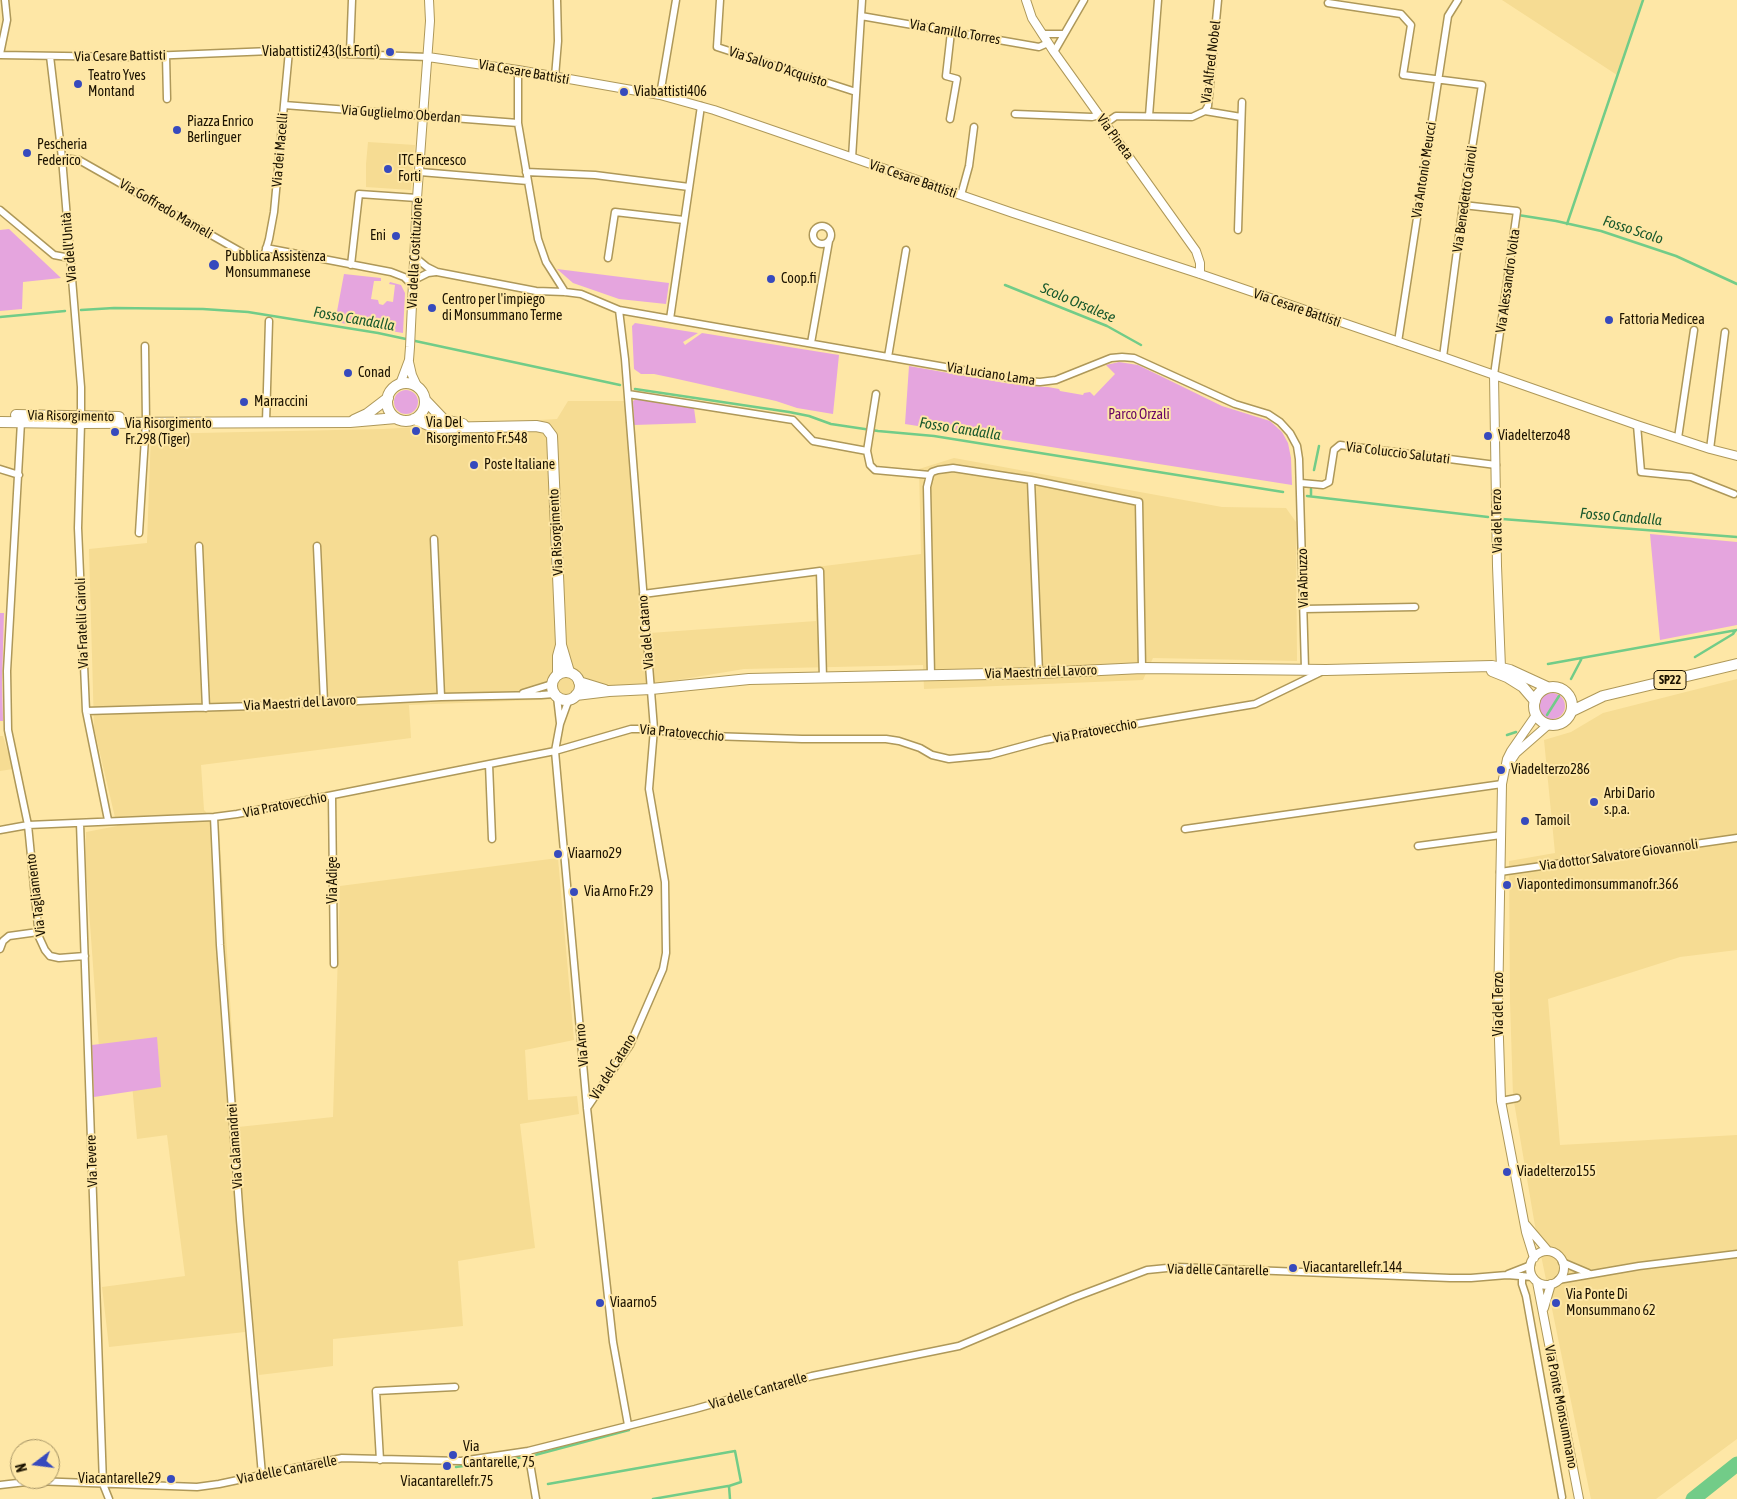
<!DOCTYPE html>
<meta charset="utf-8">
<style>
body{margin:0}
#map{position:relative;width:1737px;height:1499px;overflow:hidden;background:#fee7a6;font-family:"Asap Condensed",sans-serif}
canvas{display:block}
.north{position:absolute;left:10px;top:1439px;width:50px;height:50px;box-sizing:border-box;background:#fee7a6;border:1px solid #a49264;border-radius:50%;rotate:255deg;font-size:14px;font-weight:700;line-height:20px;text-align:center;color:#1c1300}
.north::after{content:'';display:block;margin:auto;width:18px;height:22px;background:#374abd;clip-path:polygon(50% 0,100% 100%,50% 72%,0 100%)}
</style>
<div id="map">
<canvas width="1737" height="1499"></canvas>
<div class="north">N</div>
</div>
<script>
const context = document.querySelector('canvas').getContext('2d');
context.lineJoin = 'round';
function fillPath(path, color) { context.fillStyle = color; context.fill(path, 'evenodd'); }
const toPath = rows => new Path2D(rows.map(r => 'M' + r).join(''));
function strokePath(path, color, width, dash) { context.strokeStyle = color; context.lineWidth = width; context.lineCap = dash ? 'butt' : 'round'; context.setLineDash(dash || []); context.stroke(path); }
function label(font, color, halo, rows, align = 'center') {
  context.font = font + ' "Asap Condensed",sans-serif'; context.lineWidth = 4; context.setLineDash([]); context.textBaseline = 'middle'; context.strokeStyle = halo; context.fillStyle = color; for (const [text, x, y, turn = 0] of rows) {
    context.save(); context.translate(x, y); context.rotate((+turn || 0) * Math.PI / 180); context.textAlign = isNaN(turn) ? turn : align; if (halo) context.strokeText(text, 0, 0); context.fillText(text, 0, 0); context.restore();
  }
}
fillPath(toPath([
 [1502,0,1642,0,1617,75],
 [368,142,415,145,411,190,366,187,366,164],
 [568,401,633,401,650,633,816,621,816,567,921,554,919,469,954,458,1222,507,1286,508,1296,522,1297,661,1153,658,1143,680,924,689,923,665,744,669,563,699,409,705,411,738,201,765,204,810,219,826,238,1127,333,1117,340,886,558,858,574,1040,525,1050,528,1100,577,1096,579,1114,520,1124,535,1248,458,1261,463,1326,333,1339,333,1366,259,1375,254,1331,109,1347,102,1287,185,1276,167,1135,137,1139,130,1062,99,1048,86,869,86,832,117,826,94,728,89,549,147,543,151,434,383,429,557,419],
 [1737,679,1737,950,1680,957,1548,999,1560,1145,1737,1135,1737,1439,1656,1499,1591,1499,1535,1226,1513,1096,1510,1001,1509,861,1555,853,1544,740,1571,732,1603,713],
 [0,736,3,736,13,769,0,771]
]), '#f6dc93');
fillPath(toPath([
 [9,229,61,278,23,282,22,309,0,311,0,230],
 [557,269,669,283,666,304,619,299,573,283],
 [344,274,381,278,381,281,374,281,371,299,378,300,379,304,383,305,387,301,393,302,395,285,389,284,390,282,401,285,405,293,403,333,335,322],
 [635,323,698,333,683,342,685,345,702,333,839,355,833,414,797,408,776,401,673,378,654,374,641,374,634,369,632,326],
 [1119,362,1138,365,1222,406,1270,421,1282,432,1288,443,1291,458,1292,485,905,424,909,366,1005,383,1027,386,1048,387,1059,389,1060,391,1083,395,1084,393,1090,392,1094,396,1115,374,1106,365],
 '394 402a12 12 0 1 1 24 0a12 12 0 1 1-24 0Z',
 [636,399,694,408,696,423,634,425,633,401],
 [1650,534,1737,542,1737,625,1660,640],
 [0,613,4,613,2,682,3,721,0,721],
 '1539 706a13 13 0 1 1 26 0a13 13 0 1 1-26 0Z',
 [157,1037,161,1087,94,1097,92,1045]
]), '#e5a5de');
strokePath(toPath([
 [1518,215,1556,221,1601,231,1676,256,1737,284],
 [1567,224,1643,0],
 [1005,285,1107,326,1141,345],
 [81,310,114,308,203,309,248,312,378,333,620,385],
 [0,317,65,311],
 [635,389,789,412,809,416,831,424,878,431,934,436,1283,492],
 [1314,470,1319,446],
 [1307,496,1488,517],
 [1311,496,1311,489],
 [1502,519,1737,537],
 [1695,657,1733,634,1735,631],
 [1548,664,1737,630],
 [1571,679,1582,658],
 [1547,715,1559,696],
 [1507,735,1516,732],
 [535,1455,629,1430],
 [456,1467,524,1457],
 [548,1484,735,1451,741,1482,729,1486,730,1499],
 [653,1499,728,1486]
]), '#72cc88', 2.5);
strokePath(toPath([
 [1693,1499,1737,1464]
]), '#72cc88', 15);
const minor = toPath([
 [720,0,717,47,856,92],
 [1328,3,1401,14,1411,25,1403,75,1482,85,1463,205,1443,357],
 [861,16,1039,47,1048,43],
 [1042,34,1064,34],
 [1054,52,1084,0],
 [350,53,352,0],
 [0,54,7,20,5,0],
 [0,55,125,57,271,51,428,57],
 [166,55,167,99],
 [50,56,62,158,81,387,81,415],
 [518,70,518,123,538,239,546,262,565,292],
 [555,77,558,41,557,0],
 [660,95,676,0],
 [284,105,518,123],
 [1205,111,1241,117],
 [1015,114,1092,117,1100,115],
 [1149,116,1158,0],
 [950,119,957,79,946,76,951,32],
 [1106,123,1116,116,1192,117,1205,111,1208,106,1218,0],
 [62,158,79,160,250,257,262,256,265,253,269,239,274,212,289,51],
 [852,158,862,0],
 [420,172,528,181],
 [526,172,595,175,689,187],
 [961,195,969,166,974,127],
 [1463,205,1517,211,1494,375],
 [0,210,54,255,70,258],
 '813 235a9 9 0 1 1 18 0a9 9 0 1 1-18 0Z',
 [1238,230,1242,102],
 [266,248,391,272,404,277,410,283],
 [416,258,427,267,437,272,536,291,565,292,581,294,619,310,1025,381,1040,382,1056,380,1111,358,1122,357,1134,358,1235,404,1268,414,1280,422,1290,433,1297,446,1299,459,1305,669],
 [608,258,615,212,684,220],
 [351,265,359,194,417,198],
 [414,280,428,273,436,272],
 [670,319,701,106],
 [1398,342,1448,16,1458,0],
 [811,343,829,241],
 [888,357,906,250],
 [628,394,793,420,813,441,867,451,870,465,875,470,930,475],
 [21,422,7,671,8,730,28,825,39,937,45,950,50,956,59,958,85,956],
 [266,422,269,321],
 [81,423,78,528,86,711,108,820],
 [1637,425,1641,472,1691,477,1734,494],
 [1678,438,1694,330],
 [1710,449,1725,332],
 [867,451,876,394],
 [0,469,19,475],
 [1031,480,1039,673],
 [1301,483,1323,485,1329,482,1334,450,1340,445,1496,465],
 [139,533,146,422,145,346],
 [434,539,441,697],
 [199,546,206,708],
 [317,546,324,702],
 [643,594,820,571,823,678],
 [1304,609,1415,607],
 [931,675,927,487,930,475,932,472,938,470,953,468,1031,480,1139,502,1142,668],
 [523,693,552,684],
 [557,697,560,723],
 [569,699,560,724,555,751,587,1108,613,1342,628,1425],
 [86,711,255,706,441,697,541,695,554,694],
 [489,764,492,839],
 [332,796,334,964],
 [214,817,220,945,240,1220,262,1475],
 [80,823,103,1484,109,1499],
 [1185,829,1502,784],
 [0,830,28,825,214,817,237,814,555,751,631,729,654,729,680,735,802,739,886,739,899,741,920,748,932,755,949,759,990,755,1045,740,1082,733,1255,704,1323,671],
 [1418,846,1501,835],
 [1500,872,1737,838],
 [0,949,3,941,9,936,38,932],
 [1501,1101,1517,1098],
 [587,1108,630,1045,663,969,666,953,665,882,649,789,654,729,625,359,619,310],
 [1562,1262,1588,1273],
 [1508,1274,1531,1265],
 [1522,1276,1522,1284,1526,1296,1562,1497],
 [1558,1280,1639,1266,1737,1254],
 [528,1451,536,1499],
 [380,1460,376,1391,455,1387],
 [0,1485,35,1481,197,1487,219,1484,342,1458,461,1461,528,1451,695,1409,812,1376,959,1346,1073,1298,1147,1270,1177,1267,1450,1278,1471,1278,1507,1275,1533,1277]
]);
const tertiary = toPath([
 [1026,0,1032,18,1054,52,1196,251,1200,263,1200,274],
 [428,57,518,70,660,95,714,110,1013,213,1200,274,1443,357,1637,425,1710,449,1737,456],
 [409,362,412,375,418,388],
 [1494,375,1497,566,1501,668],
 [400,384,409,360,410,347,417,198,430,21,429,0],
 [1508,765,1516,753,1548,725],
 [1525,1224,1548,1251],
 '1530 1268a17 17 0 1 1 34 0a17 17 0 1 1-34 0Z',
 [1534,1258,1526,1232,1501,1101,1498,1009,1502,784,1507,759,1511,751,1536,715],
 [1537,1282,1579,1499],
 [1544,1308,1551,1284]
]);
const primary = toPath([
 '387 402a19 19 0 1 1 38 0a19 19 0 1 1-38 0Z',
 [425,400,444,420,463,424],
 [16,415,119,417],
 [414,419,435,428,536,426,546,428,552,436,561,645,558,656,558,674],
 [354,420,367,414,388,398],
 [0,422,81,423,350,422,396,418],
 [561,645,569,672],
 [1492,671,1507,677,1523,687,1535,701],
 '552 686a14 14 0 1 1 28 0a14 14 0 1 1-28 0Z',
 [579,682,605,690],
 '1534 706a19 19 0 1 1 38 0a19 19 0 1 1-38 0Z',
 [576,695,609,691,651,689,749,679,1039,673,1142,668,1326,670,1492,666,1510,670,1547,687],
 [1572,711,1603,696,1737,664]
]);
strokePath(minor, '#ae9859', 9);
strokePath(tertiary, '#ae9859', 10);
strokePath(primary, '#ae9859', 12);
strokePath(minor, '#fff', 6);
strokePath(tertiary, '#fff', 8);
strokePath(primary, '#fff', 10);
for (const [x, y, r, color] of [
 [390,52,5,"#374abd"],
 [78,84,5,"#374abd"],
 [624,92,5,"#374abd"],
 [177,130,5,"#374abd"],
 [27,153,5,"#374abd"],
 [388,169,5,"#374abd"],
 [396,236,5,"#374abd"],
 [214,265,6,"#374abd"],
 [771,279,5,"#374abd"],
 [432,308,5,"#374abd"],
 [1609,320,5,"#374abd"],
 [348,373,5,"#374abd"],
 [244,402,5,"#374abd"],
 [416,431,5,"#374abd"],
 [115,432,5,"#374abd"],
 [1488,436,5,"#374abd"],
 [474,465,5,"#374abd"],
 [1501,770,5,"#374abd"],
 [1594,802,5,"#374abd"],
 [1525,821,5,"#374abd"],
 [558,854,5,"#374abd"],
 [1507,885,5,"#374abd"],
 [574,892,5,"#374abd"],
 [1507,1172,5,"#374abd"],
 [1293,1268,5,"#374abd"],
 [600,1303,5,"#374abd"],
 [1556,1303,5,"#374abd"],
 [453,1455,5,"#374abd"],
 [447,1466,5,"#374abd"],
 [171,1479,5,"#374abd"]
]) { const dot = new Path2D(); dot.arc(x, y, r, 0, 2 * Math.PI); context.fillStyle = color; context.fill(dot); strokePath(dot, '#fee7a6', 2); }
for (const [x, y, w] of [
 [1670,680,32]
]) { const box = new Path2D(); box.roundRect(x - w / 2, y - 9.5, w, 19, 4); context.fillStyle = '#fee7a6'; context.fill(box); strokePath(box, '#1c1300', 1); }
label('bold 12px', '#1c1300', null, [
 ["SP22",1670,680]
]);
label('14px', '#1c1300', '#fee7a6', [
 ["Via Camillo Torres",955,32,10],
 ["Via Cesare Battisti",120,56,-1],
 ["Via Alfred Nobel",1211,62,-83],
 ["Via Salvo D'Acquisto",778,67,18],
 ["Via Cesare Battisti",524,72,10],
 ["Via Guglielmo Oberdan",401,114,4],
 ["Via Pineta",1115,137,54],
 ["Via dei Macelli",280,150,-85],
 ["Via Antonio Meucci",1424,170,-81],
 ["Via Cesare Battisti",913,179,19],
 ["Via Benedetto Cairoli",1465,199,-82],
 ["Via Goffredo Mameli",166,209,30],
 ["Via dell'Unità",69,247,-95],
 ["Via della Costituzione",415,253,-87],
 ["Via Alessandro Volta",1508,281,-82],
 ["Via Cesare Battisti",1297,308,19],
 ["Via Luciano Lama",991,374,9],
 ["Via Risorgimento",71,416,1],
 ["Via Coluccio Salutati",1398,453,7],
 ["Via del Terzo",1497,521,-91],
 ["Via Risorgimento",556,532,-93],
 ["Via Abruzzo",1303,578,-91],
 ["Via Fratelli Cairoli",82,623,-92],
 ["Via del Catano",646,632,-95],
 ["Via Maestri del Lavoro",1041,672,-2],
 ["Via Maestri del Lavoro",300,703,-3],
 ["Via Pratovecchio",1095,731,-10],
 ["Via Pratovecchio",682,733,5],
 ["Via Pratovecchio",285,805,-11],
 ["Via dottor Salvatore Giovannoli",1619,855,-8],
 ["Via Adige",333,880,-90],
 ["Via Tagliamento",36,895,-97],
 ["Via del Terzo",1499,1004,-90],
 ["Via Arno",582,1045,-95],
 ["Via del Catano",613,1067,-58],
 ["Via Calamandrei",235,1146,-94],
 ["Via Tevere",92,1161,-92],
 ["Via delle Cantarelle",1218,1270,1],
 ["Via delle Cantarelle",758,1391,-16],
 ["Via Ponte Monsummano",1561,1407,79],
 ["Via delle Cantarelle",287,1470,-11]
]);
label('14px', '#1c1300', '#fee7a6', [
 ["Viabattisti243(Ist.Forti)",380,52,"right"],
 ["Teatro Yves",88,76],
 ["Montand",88,92],
 ["Viabattisti406",634,92],
 ["Piazza Enrico",187,122],
 ["Berlinguer",187,138],
 ["Pescheria",37,145],
 ["Federico",37,161],
 ["ITC Francesco",398,161],
 ["Forti",398,177],
 ["Eni",386,236,"right"],
 ["Pubblica Assistenza",225,257],
 ["Monsummanese",225,273],
 ["Coop.fi",781,279],
 ["Centro per l'impiego",442,300],
 ["di Monsummano Terme",442,316],
 ["Fattoria Medicea",1619,320],
 ["Conad",358,373],
 ["Marraccini",254,402],
 ["Via Del",426,423],
 ["Risorgimento Fr.548",426,439],
 ["Via Risorgimento",125,424],
 ["Fr.298 (Tiger)",125,440],
 ["Viadelterzo48",1498,436],
 ["Poste Italiane",484,465],
 ["Viadelterzo286",1511,770],
 ["Arbi Dario",1604,794],
 ["s.p.a.",1604,810],
 ["Tamoil",1535,821],
 ["Viaarno29",568,854],
 ["Viapontedimonsummanofr.366",1517,885],
 ["Via Arno Fr.29",584,892],
 ["Viadelterzo155",1517,1172],
 ["Viacantarellefr.144",1303,1268],
 ["Via Ponte Di",1566,1295],
 ["Monsummano 62",1566,1311],
 ["Viaarno5",610,1303],
 ["Via",463,1447],
 ["Cantarelle, 75",463,1463],
 ["Viacantarelle29",161,1479,"right"],
 ["Viacantarellefr.75",447,1482,"center"]
], 'left');
label('14px', '#680464', '#fee7a6', [
 ["Parco Orzali",1139,415]
]);
label('italic 15px', '#19592d', '#fee7a6', [
 ["Fosso Scolo",1633,230,18],
 ["Scolo Orsalese",1078,303,23],
 ["Fosso Candalla",354,319,10],
 ["Fosso Candalla",960,429,9],
 ["Fosso Candalla",1621,517,5]
]);
</script>
